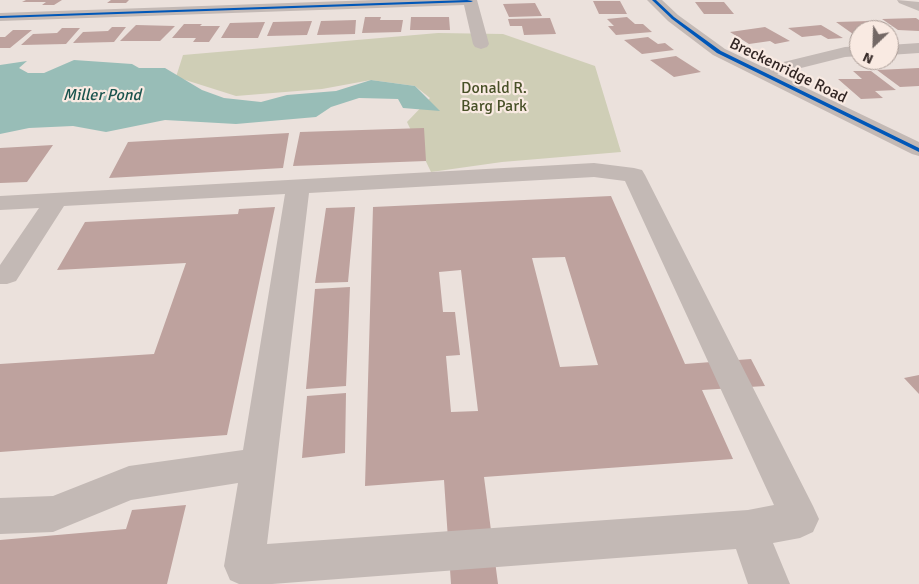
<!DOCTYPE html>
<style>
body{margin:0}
#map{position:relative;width:919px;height:584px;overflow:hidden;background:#ebe1dc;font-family:Signika,sans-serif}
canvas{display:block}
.north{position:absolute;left:849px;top:20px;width:50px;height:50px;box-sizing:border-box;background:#f9eae2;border:1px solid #aa9c96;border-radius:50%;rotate:204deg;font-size:14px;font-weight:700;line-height:20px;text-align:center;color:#332725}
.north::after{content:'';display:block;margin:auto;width:18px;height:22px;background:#736865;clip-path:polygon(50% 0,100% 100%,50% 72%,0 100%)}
</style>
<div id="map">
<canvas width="919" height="584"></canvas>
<div class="north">N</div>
</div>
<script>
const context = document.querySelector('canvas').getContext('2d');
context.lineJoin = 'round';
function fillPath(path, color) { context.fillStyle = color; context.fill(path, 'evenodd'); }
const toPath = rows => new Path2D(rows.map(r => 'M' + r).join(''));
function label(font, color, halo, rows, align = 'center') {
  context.font = font + ' Signika,sans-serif'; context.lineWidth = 4.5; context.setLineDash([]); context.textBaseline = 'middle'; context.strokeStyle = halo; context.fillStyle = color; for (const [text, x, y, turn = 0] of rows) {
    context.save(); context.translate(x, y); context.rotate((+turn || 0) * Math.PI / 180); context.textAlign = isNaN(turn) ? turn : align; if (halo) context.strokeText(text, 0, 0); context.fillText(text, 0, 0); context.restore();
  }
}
fillPath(toPath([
 [438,33,503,34,595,66,621,152,502,162,431,172,407,122,430,98,415,86,371,80,322,89,236,96,176,77,183,55]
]), '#cfceb6');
fillPath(toPath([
 [74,60,132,64,139,68,165,68,202,90,224,98,261,102,287,95,336,91,371,80,415,86,440,111,403,108,398,99,359,98,331,107,316,117,236,124,165,120,106,132,73,126,29,128,0,134,0,65,27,61,19,68,28,73,44,73]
]), '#98bdb7');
fillPath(toPath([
 [26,0,62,0,54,5,42,5,46,2,22,2],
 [111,0,129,0,126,3,107,3],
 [593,1,620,1,627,14,599,14],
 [695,2,724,2,734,14,704,14],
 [535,3,542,16,509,17,503,4],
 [365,17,381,17,380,20,403,20,401,32,362,33],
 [411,17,449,17,450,30,410,30],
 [627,17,635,24,643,24,652,32,616,35,608,26,614,26,607,19],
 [550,18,556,34,524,35,522,26,510,26,508,19],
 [916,18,919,20,919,31,898,30,882,19],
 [356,20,355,34,317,35,321,21],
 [312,21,307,35,267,36,273,22],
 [870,21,884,30,859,30,859,34,853,34,836,22],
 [265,22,258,38,221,38,230,23],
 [184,24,202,24,200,26,220,26,209,42,193,42,196,38,172,38],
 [136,25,175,26,160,41,120,41],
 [821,25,843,38,828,39,821,35,802,37,788,28],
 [112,27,126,27,114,42,73,43,83,32,108,31],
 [765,27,790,41,775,44,770,41,749,44,730,32],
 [62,28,80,28,66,44,21,45,33,34,57,33],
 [13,30,32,30,10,48,0,48,0,37,5,37],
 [648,37,658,44,665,43,674,50,642,54,624,40],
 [676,56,701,72,674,77,650,60],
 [919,68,919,86,900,87,877,70],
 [853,71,871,71,896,90,875,91,883,98,861,99,838,79,862,79],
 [424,128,426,161,293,166,300,132],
 [289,133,283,168,109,178,128,142],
 [53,145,27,182,0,183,0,148],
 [611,196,685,364,751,359,765,386,702,390,733,459,484,477,498,584,451,584,444,480,365,486,373,207],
 [565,257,598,365,560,367,532,258],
 [461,270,478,411,451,412,446,356,460,355,455,312,443,312,439,272],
 [275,207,227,435,0,452,0,364,154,354,186,263,57,270,85,222,238,214,239,209],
 [355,207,348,282,315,283,326,208],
 [350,287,346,386,306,389,315,289],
 [919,375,919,394,904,378],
 [346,393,345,453,302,458,307,396],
 [186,505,167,584,0,584,0,540,126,529,132,510]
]), '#bea29e');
fillPath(toPath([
 [375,0,477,0,489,44,487,47,481,49,475,47,473,44,464,5,0,21,0,13,375,0],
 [647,0,662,0,678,15,725,49,763,67,845,47,859,46,859,56,845,57,777,74,919,142,919,156,912,154,713,55,668,21,647,0],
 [897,0,919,2,919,11,899,3,897,0],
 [919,43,919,53,889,55,889,45,919,43],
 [594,163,634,168,642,170,645,175,813,506,819,519,813,532,800,538,773,543,790,584,748,584,736,549,272,584,239,584,230,580,224,566,238,483,131,500,53,532,0,534,0,498,53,496,129,466,243,450,285,194,64,206,16,281,7,284,0,284,0,265,39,208,0,210,0,196,594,163],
 [594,177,625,181,774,505,748,510,267,544,309,193,594,177]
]), '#c3b9b5');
fillPath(toPath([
 [467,0,473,1,471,2,0,18,0,16,467,0],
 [652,0,656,0,674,17,721,51,919,148,919,152,717,53,672,19,652,0]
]), '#0057b8');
label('16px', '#332725', '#f9eae2', [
 ["Breckenridge Road",788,71,26]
]);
label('16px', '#495128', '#f9eae2', [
 ["Donald R.",494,89],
 ["Barg Park",494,107]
]);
label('italic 16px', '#1a544e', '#f9eae2', [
 ["Miller Pond",102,96]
]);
</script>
